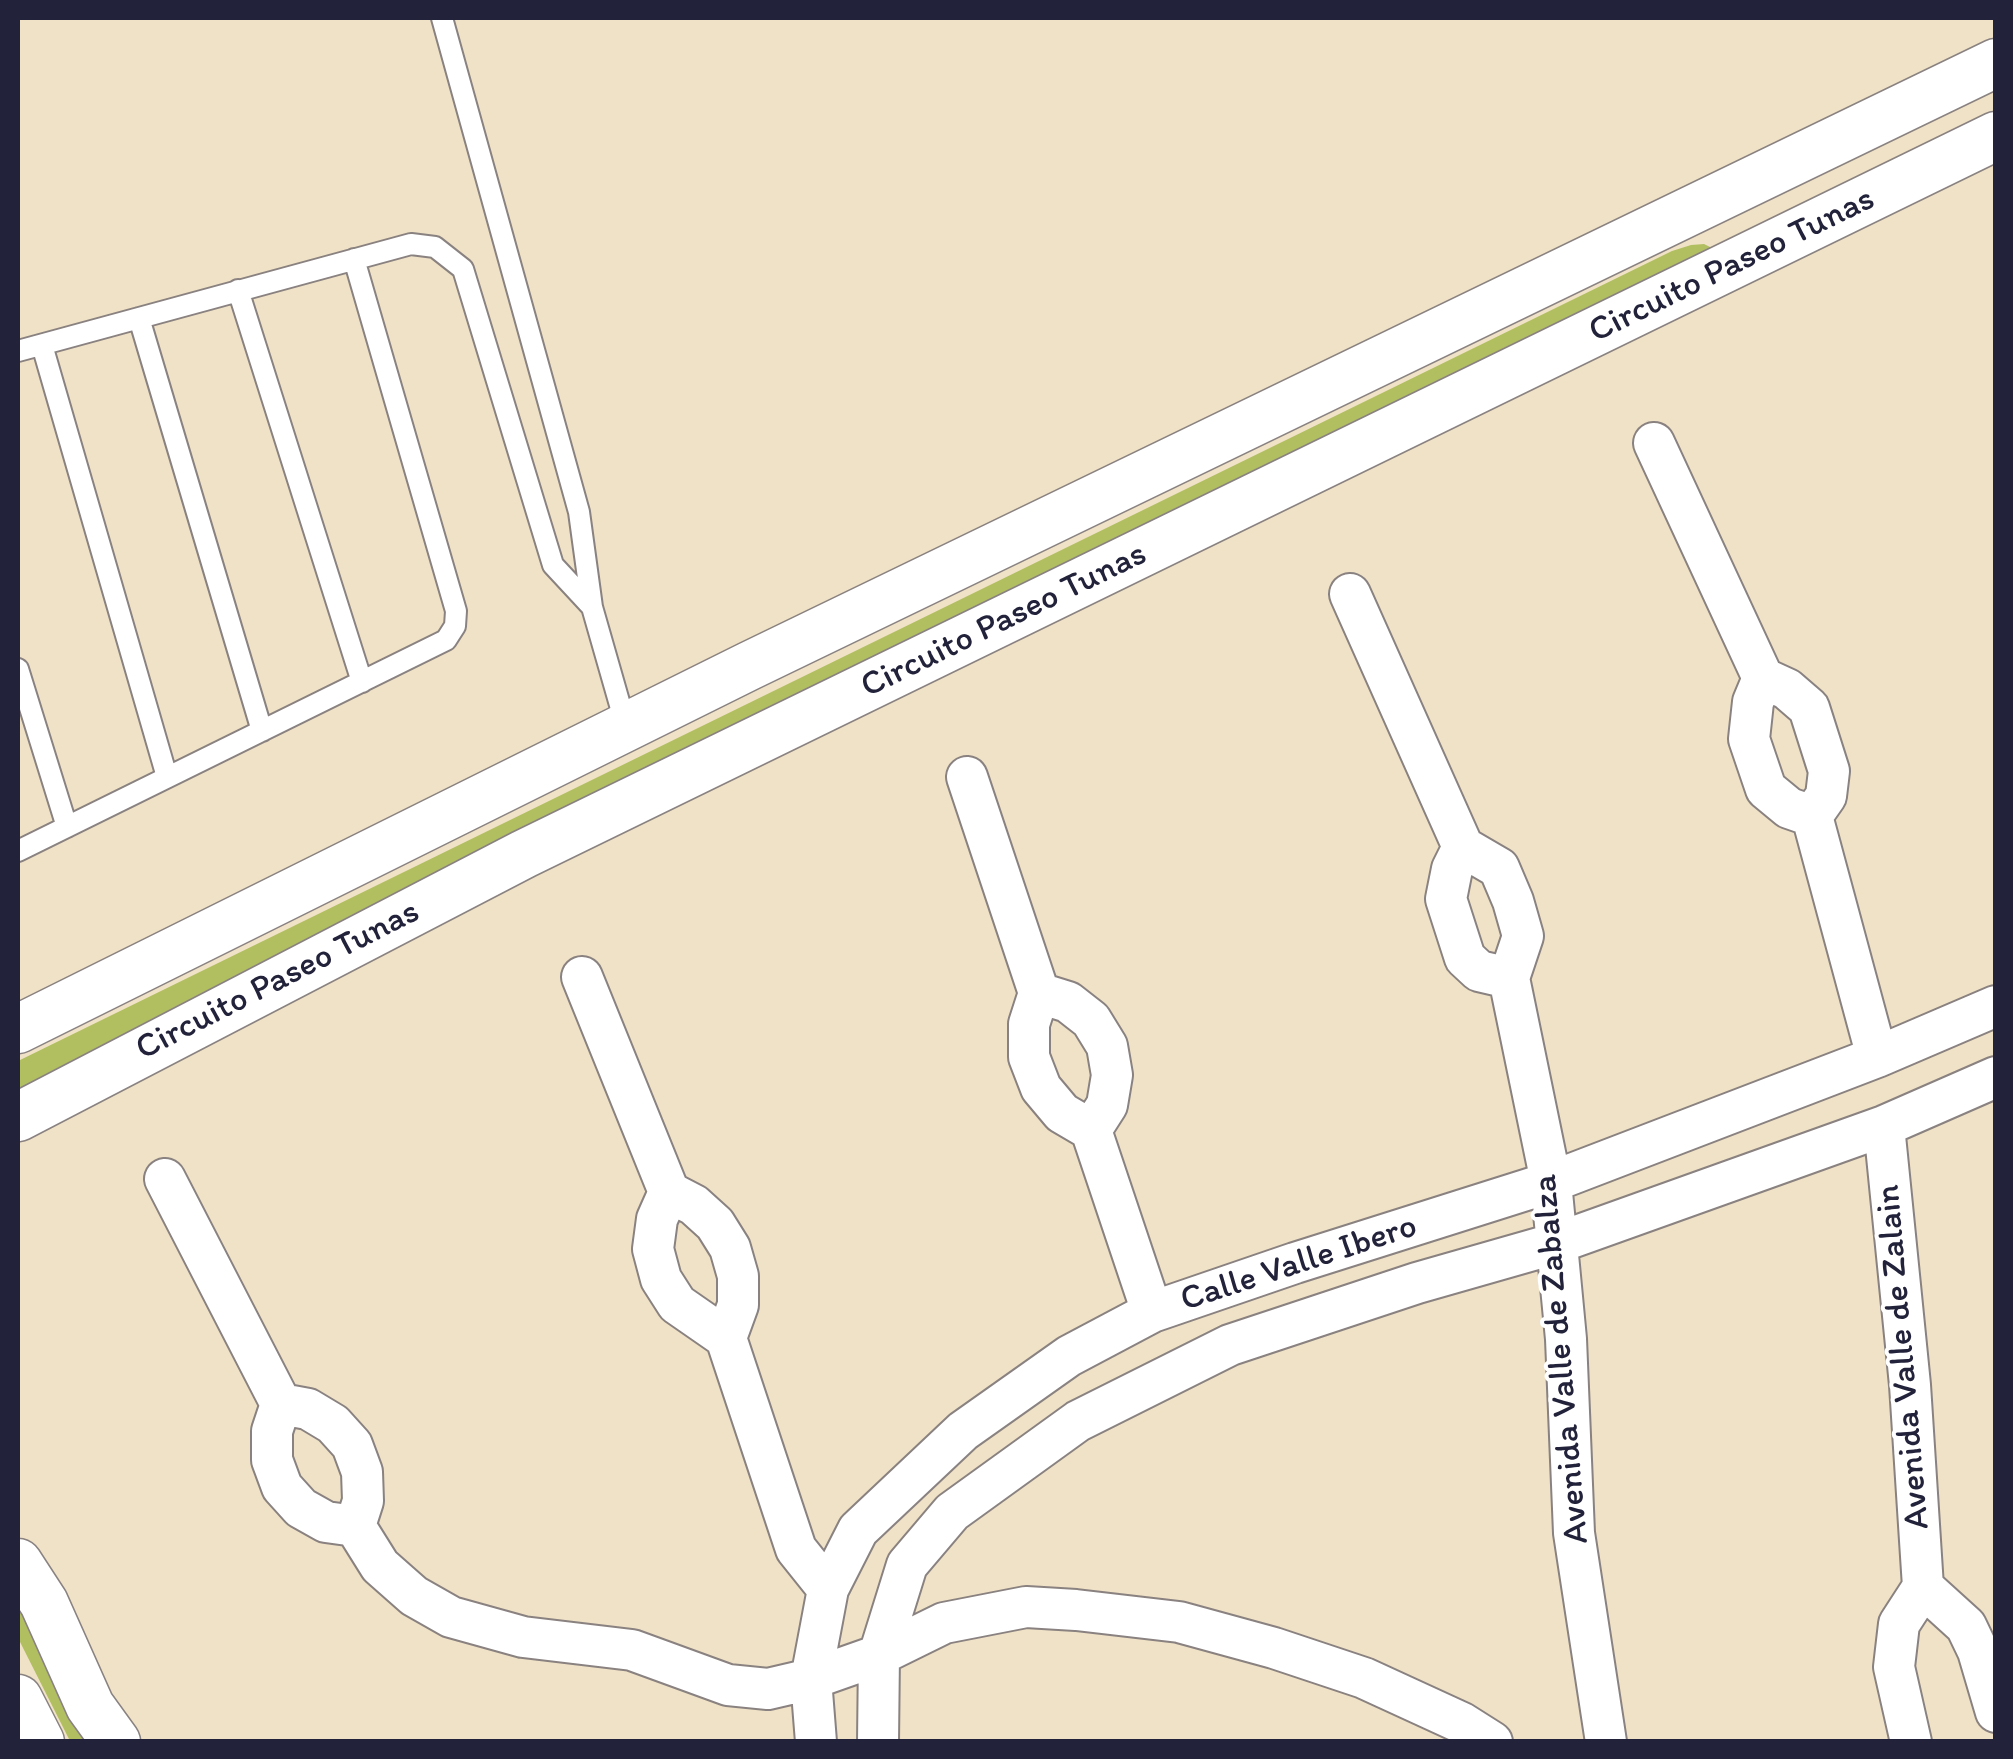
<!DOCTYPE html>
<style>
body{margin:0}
#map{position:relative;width:2013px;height:1759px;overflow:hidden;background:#f0e2c6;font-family:Itim,sans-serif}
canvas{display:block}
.frame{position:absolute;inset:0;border:20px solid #22223b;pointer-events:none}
</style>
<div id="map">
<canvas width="2013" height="1759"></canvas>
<div class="frame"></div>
</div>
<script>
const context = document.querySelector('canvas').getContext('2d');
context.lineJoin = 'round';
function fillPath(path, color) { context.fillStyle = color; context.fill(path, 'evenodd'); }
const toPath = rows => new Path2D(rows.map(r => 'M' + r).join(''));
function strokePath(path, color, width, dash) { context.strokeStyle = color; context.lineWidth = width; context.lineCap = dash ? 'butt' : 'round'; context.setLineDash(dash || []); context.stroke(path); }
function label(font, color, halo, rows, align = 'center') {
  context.font = font + ' Itim,sans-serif'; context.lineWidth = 8; context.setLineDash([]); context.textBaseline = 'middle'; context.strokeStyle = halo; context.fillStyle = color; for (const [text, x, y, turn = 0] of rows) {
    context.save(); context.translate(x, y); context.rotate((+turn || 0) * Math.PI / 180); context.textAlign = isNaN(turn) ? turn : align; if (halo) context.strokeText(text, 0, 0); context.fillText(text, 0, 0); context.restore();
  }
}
fillPath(toPath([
 [1704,244,1710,247,1710,256,18,1091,18,1061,1672,251,1691,245],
 [18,1599,92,1741,70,1741,18,1638]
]), '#b1bf61');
const service = toPath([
 [442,18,579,512,592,607],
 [238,290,362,682],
 [139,318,262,731],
 [42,345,167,777],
 [18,351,411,244,435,247,463,269,553,565,592,607,626,726],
 [18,669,67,827],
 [18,851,446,640,455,626,456,611,354,259]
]);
const minor = toPath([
 [1654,443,1763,678,1787,689,1809,708,1829,771,1826,796,1812,816,1877,1057],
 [1350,594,1463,847,1499,868,1513,901,1523,936,1509,978,1551,1182,1566,1339,1574,1533,1606,1742],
 [1763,678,1753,702,1749,739,1766,789,1789,808,1812,816],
 [967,777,1039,993,1029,1024,1029,1057,1041,1088,1062,1113,1091,1130,1152,1312],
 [1463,847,1452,869,1446,899,1465,958,1479,971,1509,978],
 [582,977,669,1192,694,1205,715,1224,730,1248,738,1276,738,1305,726,1338,796,1549,828,1589],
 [1039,993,1068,1002,1091,1020,1107,1046,1112,1075,1107,1105,1091,1130],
 [1884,1126,1910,1385,1923,1587,1899,1624,1894,1667,1911,1742],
 [165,1179,281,1404,272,1431,272,1460,282,1487,301,1508,326,1522,355,1526],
 [669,1192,657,1219,653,1249,661,1279,677,1304,726,1338],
 [281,1404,308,1409,333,1424,352,1445,362,1472,363,1501,355,1526],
 [355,1526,380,1566,414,1596,451,1617,523,1637,632,1650,728,1685,768,1689,811,1679,879,1655,944,1623,1026,1607,1076,1610,1179,1622,1274,1648,1364,1678,1462,1723,1492,1742],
 [1923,1587,1966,1626,1978,1651,1996,1712],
 [816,1742,811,1679,828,1589,858,1530,963,1431,1069,1356,1152,1312,1295,1263,1551,1182,1877,1057,1996,1006],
 [878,1742,879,1655,907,1565,952,1512,1078,1421,1230,1345,1417,1283,1557,1243,1884,1126,1996,1077]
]);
const tertiary = toPath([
 [18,1029,749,666,1996,63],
 [18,1117,524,854,1996,136],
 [18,1563,44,1603,90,1706,116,1742],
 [18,1699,40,1742]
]);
strokePath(service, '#898280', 24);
strokePath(minor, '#898280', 44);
strokePath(tertiary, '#898280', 51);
strokePath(service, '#fff', 20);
strokePath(minor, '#fff', 40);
strokePath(tertiary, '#fff', 48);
label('35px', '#22223b', '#fff', [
 ["Circuito Paseo Tunas",1732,266,-26],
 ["Circuito Paseo Tunas",1004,621,-26],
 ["Circuito Paseo Tunas",278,981,-27],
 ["Calle Valle Ibero",1299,1264,-18],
 ["Avenida Valle de Zalain",1904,1357,-95],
 ["Avenida Valle de Zabalza",1562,1359,-95]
]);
</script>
